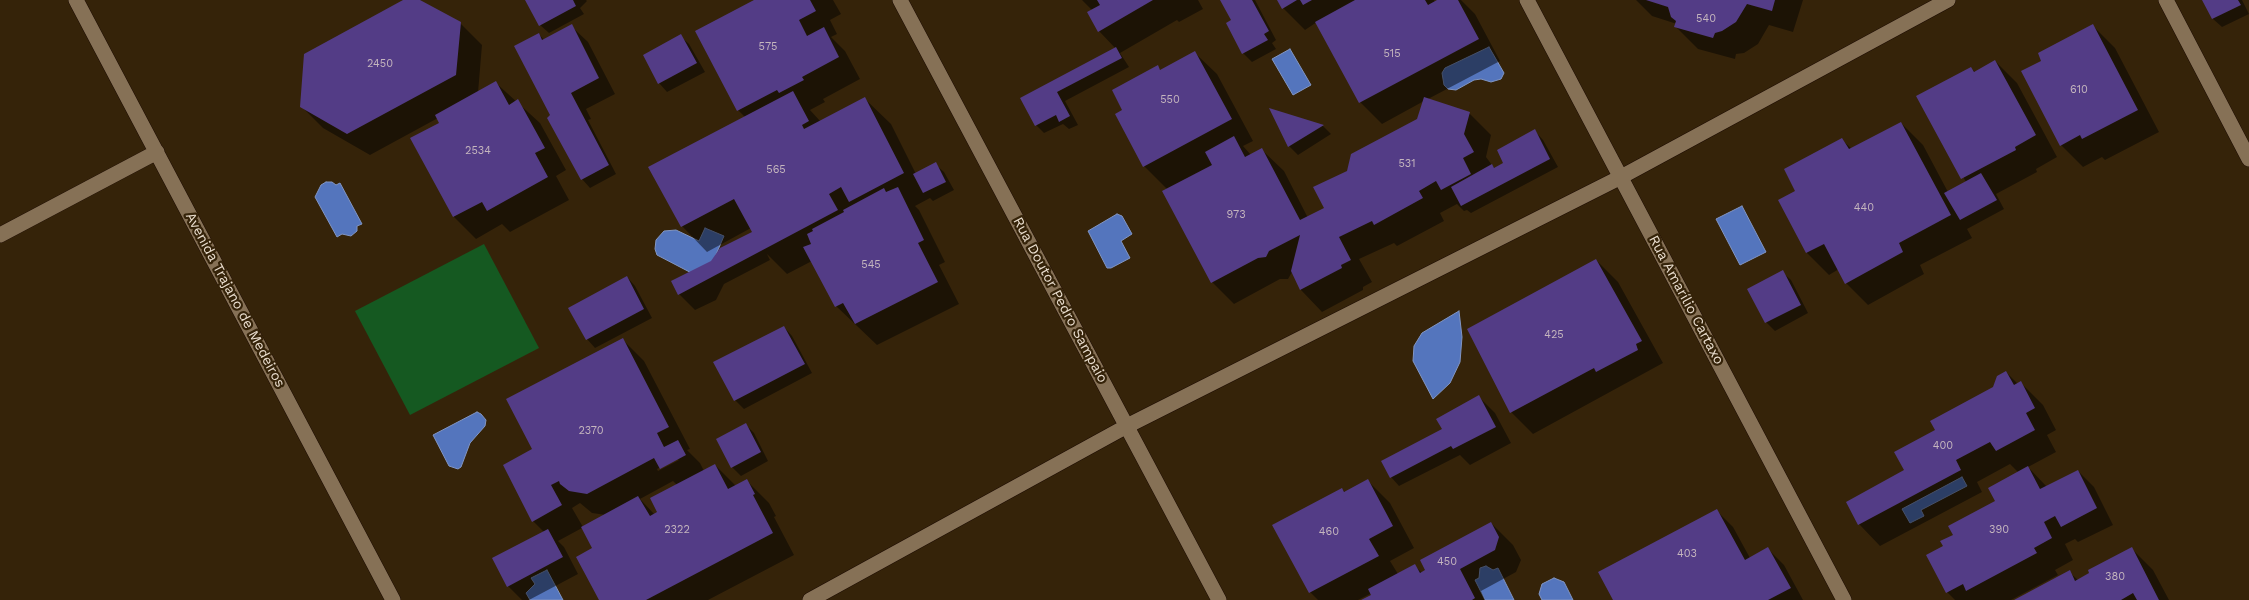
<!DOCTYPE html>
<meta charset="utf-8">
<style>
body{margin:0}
canvas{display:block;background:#352309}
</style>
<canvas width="2249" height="600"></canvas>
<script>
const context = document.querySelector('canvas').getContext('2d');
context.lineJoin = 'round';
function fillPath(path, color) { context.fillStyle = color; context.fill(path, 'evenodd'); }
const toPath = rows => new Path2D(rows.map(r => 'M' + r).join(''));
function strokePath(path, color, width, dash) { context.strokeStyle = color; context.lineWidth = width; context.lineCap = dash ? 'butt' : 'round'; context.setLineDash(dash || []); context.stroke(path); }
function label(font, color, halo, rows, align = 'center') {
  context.font = font + ' "Work Sans",sans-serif'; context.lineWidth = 4.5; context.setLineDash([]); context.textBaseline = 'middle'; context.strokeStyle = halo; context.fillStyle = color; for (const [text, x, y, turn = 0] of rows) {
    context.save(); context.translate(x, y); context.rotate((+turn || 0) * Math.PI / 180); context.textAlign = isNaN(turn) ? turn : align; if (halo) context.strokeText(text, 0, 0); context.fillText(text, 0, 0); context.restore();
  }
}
fillPath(toPath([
 [484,244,539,348,410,415,355,311]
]), '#155921');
const water = toPath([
 [1489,47,1504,73,1501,79,1491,82,1481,79,1474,80,1456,90,1448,89,1444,85,1442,73,1445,68,1489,47],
 [1290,49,1311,85,1293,95,1272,59,1290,49],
 [326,182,332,182,336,185,340,183,362,224,357,226,357,231,351,236,342,234,337,237,315,197,321,185,326,182],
 [1742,206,1766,252,1740,265,1716,219,1742,206],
 [1117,214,1122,216,1132,234,1121,241,1130,258,1111,268,1107,268,1088,231,1117,214],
 [705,228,724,236,705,280,657,255,655,249,656,240,664,231,676,230,699,241,705,228],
 [1459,311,1462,337,1460,362,1450,383,1433,399,1413,361,1414,346,1422,333,1459,311],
 [477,412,481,414,486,420,485,426,470,443,461,467,458,469,449,466,433,435,477,412],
 [1962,477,1967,486,1921,510,1924,516,1910,523,1902,509,1962,477],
 [1486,566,1493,570,1498,568,1514,600,1485,600,1475,580,1479,578,1480,568,1486,566],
 [547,570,563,600,530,600,526,593,535,584,531,578,547,570],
 [1554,578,1564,582,1573,600,1542,600,1539,594,1542,584,1554,578]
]);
fillPath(water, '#5475bd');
strokePath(water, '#8195c3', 1);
fillPath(toPath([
 [405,0,417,0,460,23,482,45,478,93,496,83,540,123,566,170,556,176,569,200,510,232,502,224,476,239,454,217,411,139,441,123,438,118,370,155,323,128,301,106],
 [527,0,586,0,587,1,580,8,584,14,549,33,540,25],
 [756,0,833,0,841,14,830,20,837,34,831,37,845,51,860,79,823,99,825,102,810,110,821,122,865,99,891,124,916,174,935,164,944,172,954,190,933,201,930,198,915,206,919,210,945,262,939,265,959,304,877,345,836,306,812,261,787,274,767,254,770,260,724,284,716,300,695,310,679,294,711,262,753,232,751,228,707,252,682,226,745,117,738,110],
 [1082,0,1198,0,1203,9,1179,22,1177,20,1120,53,1129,67,1065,101,1078,125,1069,129,1063,124,1044,133,1036,125,1022,99,1116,49,1099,31,1093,11],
 [1221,0,1255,0,1276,40,1272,43,1276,49,1252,62,1243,53,1232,21],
 [1279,0,1434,0,1435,2,1440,0,1461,0,1475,14,1500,61,1428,99,1469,113,1491,135,1486,157,1495,169,1505,163,1535,131,1543,140,1558,167,1471,213,1467,210,1464,211,1457,204,1440,213,1444,221,1397,246,1394,243,1359,259,1372,282,1363,287,1363,290,1322,312,1301,290,1292,272,1288,279,1280,279,1234,304,1212,282,1167,189,1144,166,1124,111,1157,67,1161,71,1195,53,1217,74,1253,141,1243,146,1251,155,1262,150,1284,171,1308,218,1326,209,1418,120,1424,101,1382,124,1360,102,1317,22,1305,30,1283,8],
 [1636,0,1803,0,1793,32,1769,25,1758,44,1744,53,1736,54,1735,59,1698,49,1676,27,1677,24,1652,16],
 [2204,0,2242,0,2249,14,2222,27,2213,19],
 [571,26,588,42,615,94,586,109,591,119,588,120,616,174,590,188,582,179,552,116,539,34,544,40],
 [2093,26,2115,48,2159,132,2105,160,2102,157,2083,167,2061,145,2043,61],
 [680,36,689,44,705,72,667,92,659,83],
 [1995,61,2017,83,2057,157,2036,169,2037,172,1996,194,2004,209,1967,229,1972,238,1920,265,1924,274,1868,305,1846,283,1839,269,1829,275,1807,253,1779,201,1797,191,1842,140,1852,149,1901,123,1923,145,1948,192,1966,182,1918,97,1971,68,1975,72],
 [1271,110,1323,126,1331,134,1298,155,1289,146],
 [1596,260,1618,282,1663,363,1533,434,1512,413,1468,330],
 [1782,272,1791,280,1808,313,1775,331,1766,322],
 [627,277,635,286,652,318,595,348,587,339],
 [784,327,792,336,812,373,744,409,735,400],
 [622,339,644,361,690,449,687,450,700,463,704,471,715,465,736,486,747,481,769,503,776,516,774,517,794,555,708,600,600,600,593,548,582,528,558,541,564,547,578,574,529,600,522,600,508,586,544,532,533,521,534,450],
 [677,459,679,460,658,471,657,469],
 [673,481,677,485,655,515,640,499],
 [580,503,592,513,606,515,583,527,572,508],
 [2006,372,2018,384,2021,383,2043,405,2056,430,2047,435,2056,452,2028,467,2047,487,2078,471,2094,487,2113,525,2078,542,2075,539,2065,544,2073,560,2055,570,2058,575,2011,600,1955,600,1947,592,1945,546,1996,501,2019,473,2010,464,1977,482,1982,492,1880,546,1859,524,1905,471,1936,431,1994,388],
 [1479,397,1495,413,1511,443,1470,465,1460,455,1399,486,1391,477],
 [746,425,754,433,768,461,741,476,732,467,718,440],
 [1368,481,1390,503,1414,548,1390,561,1398,574,1414,565,1422,573,1491,523,1513,545,1521,560,1516,572,1481,591,1485,600,1364,600,1373,595,1372,593,1358,600,1318,600,1310,592,1342,489,1346,493],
 [1717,511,1733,527,1750,558,1768,549,1784,565,1803,600,1615,600],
 [2131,548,2153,570,2169,600,2017,600,2069,572,2078,580]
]), '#0007');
fillPath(toPath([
 [403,0,420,0,461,22,456,75,347,134,300,107,304,54],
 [525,0,573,0,576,6,539,26],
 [754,0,810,0,816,11,799,20,807,36,824,27,839,57,802,77,804,80,779,93,777,90,737,111,695,31],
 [1097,0,1153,0,1098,32,1087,12,1100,5],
 [1220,0,1252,0,1269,31,1264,34,1268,40,1242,54,1226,23,1231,20],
 [1277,0,1297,0,1282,9],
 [1300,0,1312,0,1303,5],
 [1355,0,1425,0,1428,5,1437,0,1458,0,1479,39,1359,103,1315,22],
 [1646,0,1775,0,1772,11,1747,4,1736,22,1722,31,1715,33,1713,38,1674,27,1676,21,1671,17,1668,7],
 [2202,0,2238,0,2241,5,2212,19],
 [572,24,599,78,571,93,609,165,581,180,547,118,550,115,514,46,539,33,542,40],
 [2093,24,2138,110,2082,139,2080,135,2060,146,2021,71,2041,61,2038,53],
 [681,34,697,63,658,84,643,55],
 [1116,47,1122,58,1057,92,1070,116,1059,122,1056,115,1035,126,1020,98],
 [1195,51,1232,119,1143,167,1115,114,1122,110,1112,90,1158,65,1160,70],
 [1995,60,2036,135,2015,147,2016,150,1961,179,1916,96,1971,67,1974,72],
 [496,81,509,105,518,99,545,148,535,153,548,177,487,211,482,202,453,217,410,138,439,123,435,115],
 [793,91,809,121,802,125,804,129,865,97,904,173,849,202,841,187,829,194,838,210,678,295,671,281,711,261,720,248,752,232,734,199,681,227,648,167],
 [1424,97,1470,112,1464,134,1474,152,1463,158,1471,174,1441,190,1436,181,1419,191,1423,198,1374,225,1372,221,1339,237,1351,260,1341,265,1342,268,1300,290,1291,271,1300,235,1269,251,1266,257,1258,258,1211,283,1162,191,1212,165,1205,152,1234,136,1245,157,1262,148,1300,220,1324,208,1313,187,1347,171,1351,154,1417,119],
 [1269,108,1324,125,1288,147],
 [1901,122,1951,215,1899,243,1903,252,1845,284,1824,244,1806,253,1778,200,1795,191,1784,169,1842,138,1849,149],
 [1535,129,1550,159,1461,206,1451,187,1492,164,1494,168,1503,163,1497,150],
 [936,162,946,182,923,193,913,174],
 [1981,173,1997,200,1960,220,1944,193],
 [898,187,924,240,918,243,938,282,855,324,843,303,835,307,803,247,811,244,807,234,813,231,812,229,844,212,843,210,884,188,886,192],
 [1596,259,1642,341,1636,344,1638,350,1596,372,1594,368,1510,413,1467,329],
 [1783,270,1801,305,1765,323,1747,289],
 [627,276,644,309,586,340,568,308],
 [784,326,805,364,734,401,713,362],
 [623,338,669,427,657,433,664,447,678,440,686,455,660,469,654,458,587,494,569,491,560,484,559,481,551,485,562,505,532,522,503,465,532,449,506,399],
 [2006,371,2014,385,2021,381,2035,408,2026,413,2035,430,1996,451,1990,442,1956,460,1961,470,1858,525,1846,502,1904,470,1894,452,1935,430,1930,421,1993,387,1997,376],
 [1479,395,1496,427,1453,449,1451,446,1390,478,1381,461,1442,429,1436,419],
 [746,423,761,452,731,468,716,439],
 [715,464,728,489,747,479,755,494,753,495,773,533,646,600,599,600,576,557,592,548,581,527,638,496,650,516,657,512,650,498],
 [2028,466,2040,489,2078,470,2097,508,2061,527,2055,516,2044,522,2052,538,2034,548,2037,553,1966,591,1963,584,1946,593,1926,555,1943,546,1940,541,1953,535,1948,526,1995,501,1988,488],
 [1368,479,1393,526,1369,539,1379,556,1309,593,1272,525,1342,488,1344,492],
 [1717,509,1745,560,1768,547,1791,588,1768,600,1613,600,1598,572],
 [1491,522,1499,537,1495,550,1460,569,1475,598,1472,600,1361,600,1371,595,1368,589,1415,564,1420,573,1425,570,1420,560],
 [548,529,563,557,507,587,492,558],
 [2132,547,2159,600,2137,600,2133,593,2121,600,2014,600,2070,570,2075,581,2089,573,2088,570]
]), '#533c86');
const street = toPath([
 [76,0,393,600],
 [900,0,1219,600],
 [1527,0,1844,600],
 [2166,0,2249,159],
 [0,235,157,152],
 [810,600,1127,426,1621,177,1948,0]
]);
strokePath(street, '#1c0b00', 16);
strokePath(street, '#867156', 15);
label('11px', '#c5b6be', null, [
 ["540",1706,19],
 ["575",768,47],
 ["515",1392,54],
 ["2450",380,64],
 ["610",2079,90],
 ["550",1170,100],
 ["2534",478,151],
 ["531",1407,164],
 ["565",776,170],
 ["440",1864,208],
 ["973",1236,215],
 ["545",871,265],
 ["425",1554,335],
 ["2370",591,431],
 ["400",1943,446],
 ["2322",677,530],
 ["390",1999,530],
 ["460",1329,532],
 ["403",1687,554],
 ["450",1447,562],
 ["380",2115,577]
]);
label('14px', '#ebdfd0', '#352309', [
 ["Avenida Trajano de Medeiros",235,300,62],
 ["Rua Doutor Pedro Sampaio",1060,300,62],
 ["Rua Amarílio Cartaxo",1686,300,62]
]);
</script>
